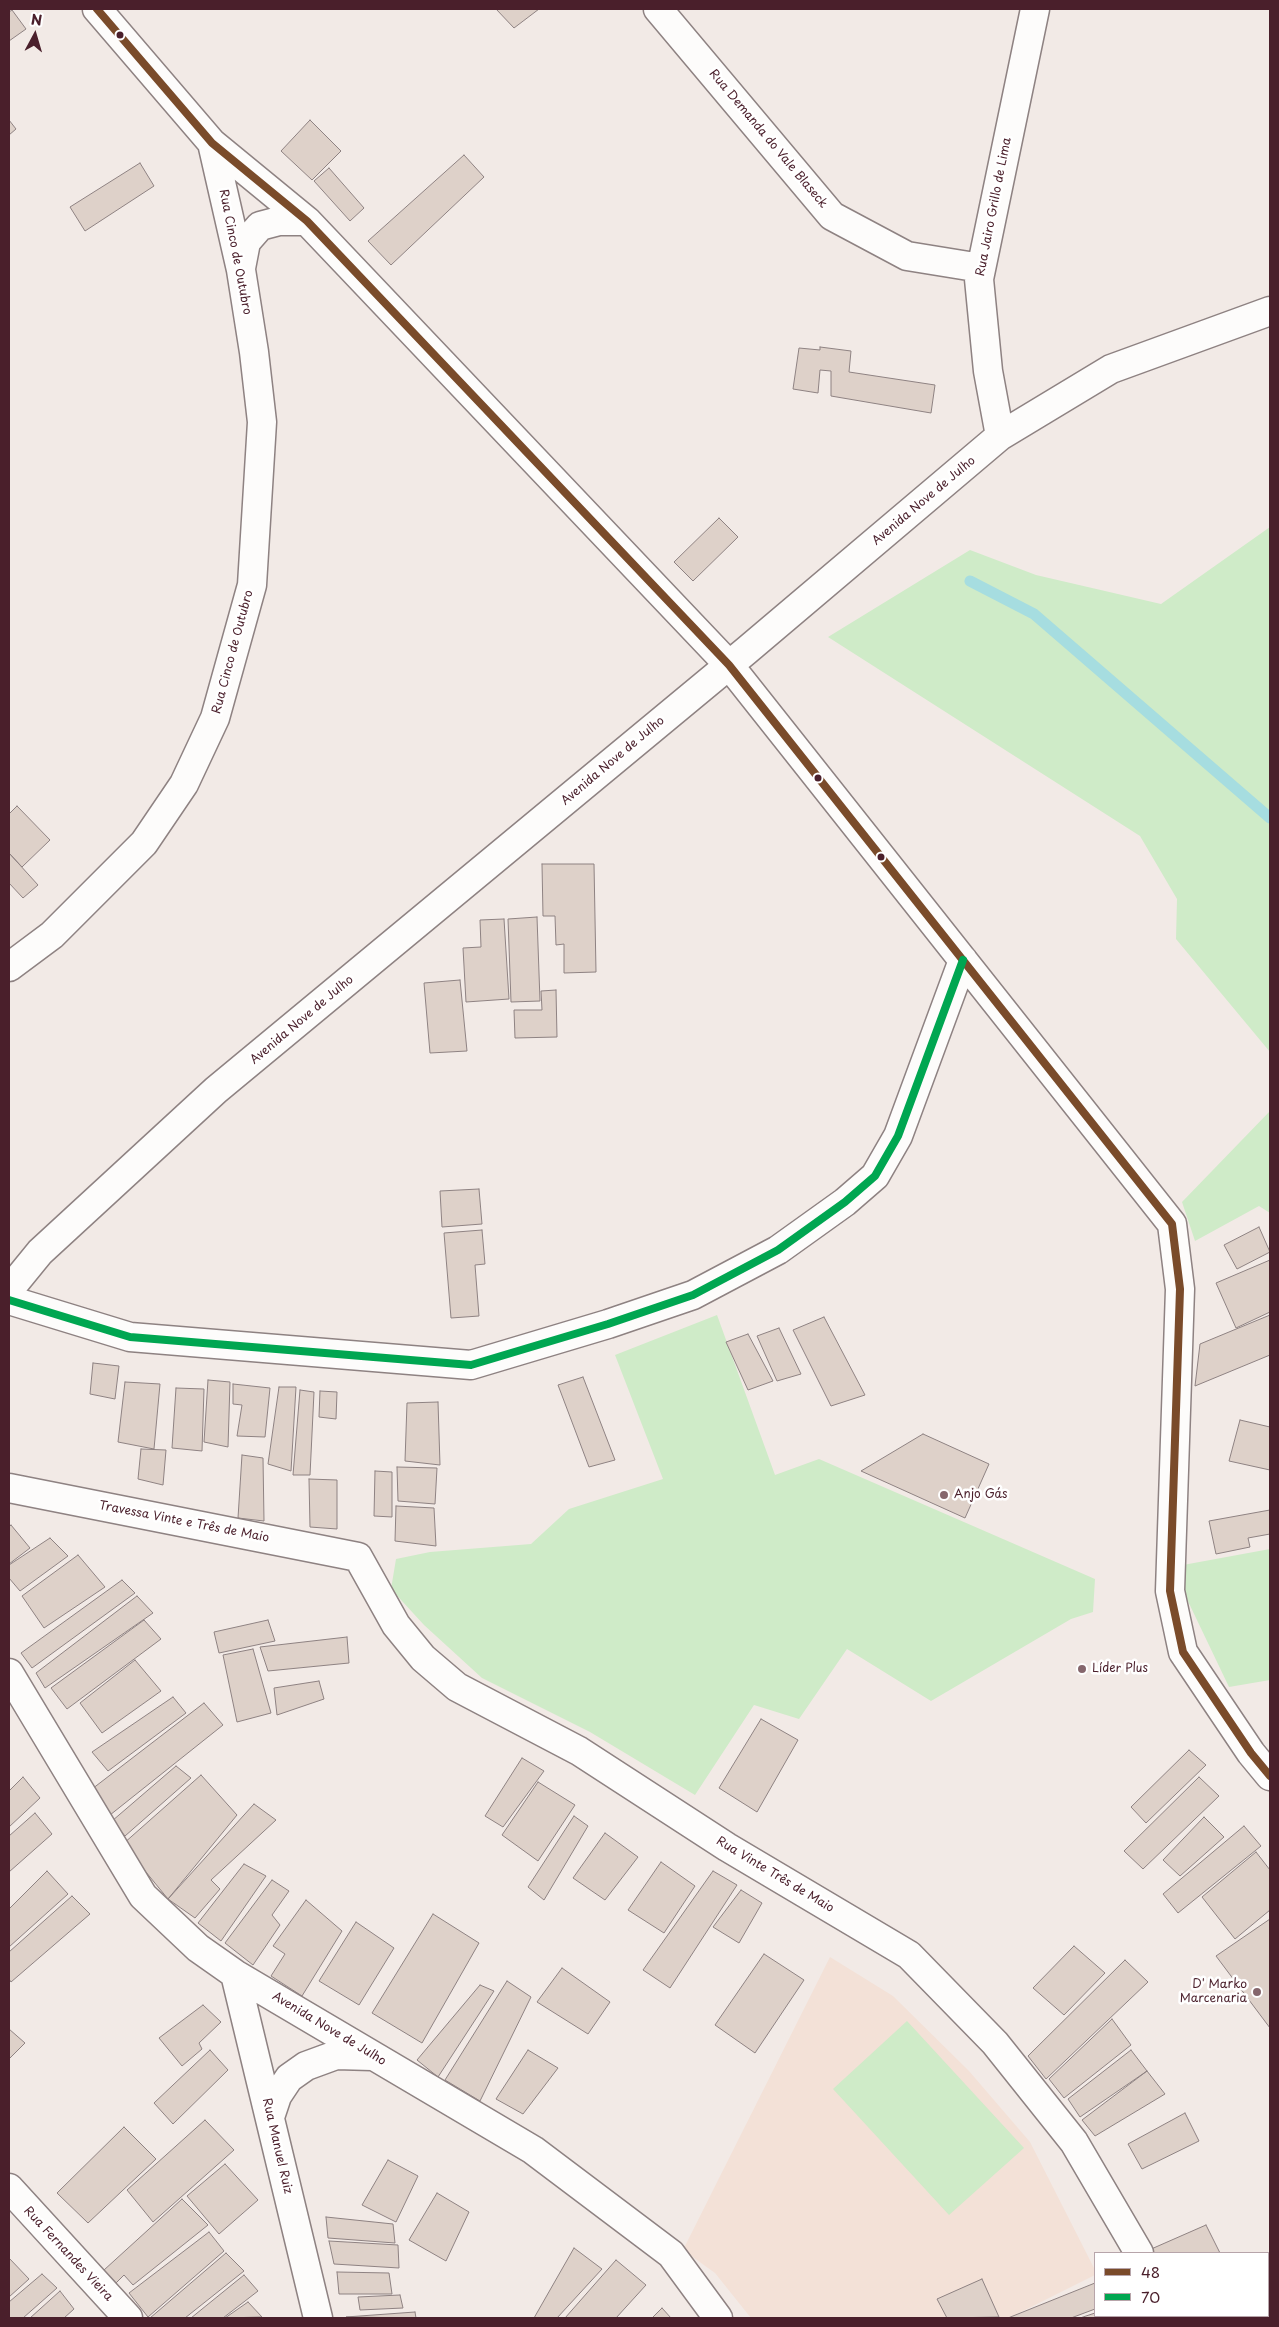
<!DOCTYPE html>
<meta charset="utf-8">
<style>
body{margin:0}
#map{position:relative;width:1279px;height:2327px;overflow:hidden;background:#f2eae6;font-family:"Playpen Sans",sans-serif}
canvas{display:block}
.frame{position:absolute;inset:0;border:10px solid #4a1f2b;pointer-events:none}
.legend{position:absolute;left:1094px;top:2252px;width:175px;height:65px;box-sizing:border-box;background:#fff;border:1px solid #b7a5aa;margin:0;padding:6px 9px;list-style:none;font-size:15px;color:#4a1f2b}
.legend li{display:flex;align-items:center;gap:10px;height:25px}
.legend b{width:25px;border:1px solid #b7a5aa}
.north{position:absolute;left:10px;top:10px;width:50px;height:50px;-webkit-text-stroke:4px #fff;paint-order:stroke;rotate:6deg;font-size:14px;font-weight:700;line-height:20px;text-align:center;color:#4a1f2b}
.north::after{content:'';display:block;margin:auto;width:18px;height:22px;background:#4a1f2b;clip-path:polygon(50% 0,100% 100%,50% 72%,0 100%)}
</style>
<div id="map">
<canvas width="1279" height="2327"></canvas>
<div class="frame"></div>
<ul class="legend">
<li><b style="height:6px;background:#7a4b2a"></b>48</li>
<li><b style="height:6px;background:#00a651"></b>70</li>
</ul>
<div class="north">N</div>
</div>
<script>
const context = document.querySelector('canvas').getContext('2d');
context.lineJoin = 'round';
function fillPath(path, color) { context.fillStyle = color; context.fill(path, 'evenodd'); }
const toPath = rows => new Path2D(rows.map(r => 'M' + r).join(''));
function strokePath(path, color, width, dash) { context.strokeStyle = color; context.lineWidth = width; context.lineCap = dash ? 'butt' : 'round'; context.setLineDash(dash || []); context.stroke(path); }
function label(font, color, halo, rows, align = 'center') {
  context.font = font + ' "Playpen Sans",sans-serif'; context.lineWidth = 5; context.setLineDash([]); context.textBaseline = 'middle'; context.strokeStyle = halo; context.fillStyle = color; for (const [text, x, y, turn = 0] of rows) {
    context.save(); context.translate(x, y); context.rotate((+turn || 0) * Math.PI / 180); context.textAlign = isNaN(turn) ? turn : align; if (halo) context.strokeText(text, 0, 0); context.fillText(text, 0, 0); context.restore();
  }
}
fillPath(toPath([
 [830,1957,893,1996,969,2071,1030,2142,1095,2270,1095,2275,1009,2318,751,2318,715,2273,683,2250]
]), '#f3e1d7');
fillPath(toPath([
 [1270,527,1270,1052,1176,939,1177,899,1140,836,828,637,970,550,1036,575,1161,604],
 [1270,1111,1270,1213,1259,1206,1195,1241,1182,1202],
 [717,1315,775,1475,819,1459,1095,1579,1093,1612,1071,1619,931,1701,847,1649,799,1719,754,1705,695,1795,590,1732,482,1678,424,1625,391,1589,396,1559,430,1552,531,1544,569,1509,663,1479,615,1355],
 [1270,1549,1270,1680,1229,1687,1185,1595,1183,1565],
 [907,2021,1024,2148,949,2215,833,2089]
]), '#cfebc8');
strokePath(toPath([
 [970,581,1034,614,1270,818]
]), '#a6dde0', 11);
const building = toPath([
 [496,9,539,9,514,28,496,9],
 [12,10,26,29,9,41,9,12,12,10],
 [9,120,16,129,9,135,9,120],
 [310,120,341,151,312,180,281,151,310,120],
 [464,155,484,177,391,265,368,241,464,155],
 [140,163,154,186,85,231,70,207,140,163],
 [329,168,364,208,350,221,314,181,329,168],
 [820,347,851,351,849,372,935,385,931,413,831,396,831,371,820,370,818,393,793,389,799,348,820,350,820,347],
 [719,518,738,537,693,581,674,562,719,518],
 [17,806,50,840,22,867,9,853,9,814,17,806],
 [9,853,38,885,23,898,9,883,9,853],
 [542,864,594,864,596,972,564,973,564,944,556,945,555,916,543,916,542,864],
 [537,917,540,1001,511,1002,508,919,537,917],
 [504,919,509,999,466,1002,463,948,481,947,480,920,504,919],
 [460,980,467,1051,430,1053,424,983,460,980],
 [556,990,557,1037,515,1038,514,1010,542,1010,541,991,556,990],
 [479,1189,482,1224,442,1227,440,1191,479,1189],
 [1259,1227,1270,1252,1237,1269,1224,1245,1259,1227],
 [482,1230,485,1264,475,1265,479,1316,451,1318,444,1233,482,1230],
 [1270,1260,1270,1312,1236,1328,1216,1283,1270,1260],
 [1270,1315,1270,1355,1195,1386,1200,1344,1270,1315],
 [824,1317,865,1395,831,1406,793,1330,824,1317],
 [779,1328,801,1374,777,1381,757,1336,779,1328],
 [748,1334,773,1381,748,1390,726,1342,748,1334],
 [93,1363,119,1366,115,1399,90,1394,93,1363],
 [583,1377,615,1460,589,1467,558,1385,583,1377],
 [208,1380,230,1382,228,1447,204,1442,208,1380],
 [125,1382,160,1384,154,1449,118,1442,125,1382],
 [233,1384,270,1388,265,1437,237,1436,242,1405,233,1404,233,1384],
 [279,1387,296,1387,291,1471,268,1464,279,1387],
 [176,1388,204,1389,202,1451,172,1448,176,1388],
 [300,1390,314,1392,310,1475,293,1475,300,1390],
 [320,1391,337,1392,336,1419,319,1417,320,1391],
 [438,1402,440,1465,405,1461,407,1403,438,1402],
 [1240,1420,1270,1427,1270,1470,1229,1461,1240,1420],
 [923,1434,989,1464,965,1518,861,1471,923,1434],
 [141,1449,166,1450,163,1485,138,1479,141,1449],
 [242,1455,263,1458,264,1521,238,1518,242,1455],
 [397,1467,437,1468,435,1504,398,1501,397,1467],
 [375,1471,392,1472,392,1517,374,1516,375,1471],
 [309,1479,337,1480,337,1529,310,1527,309,1479],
 [396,1506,434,1508,436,1546,395,1541,396,1506],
 [1270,1510,1270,1534,1248,1538,1250,1547,1216,1554,1209,1521,1270,1510],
 [11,1525,30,1548,9,1564,9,1527,11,1525],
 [50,1538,68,1556,20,1591,9,1578,9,1565,50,1538],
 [78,1555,105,1587,44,1628,22,1596,78,1555],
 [122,1580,135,1593,32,1668,21,1653,122,1580],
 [137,1596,153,1613,45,1688,36,1673,137,1596],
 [144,1620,161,1639,67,1709,51,1688,144,1620],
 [268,1620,275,1641,219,1653,214,1632,268,1620],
 [347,1637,349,1663,268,1671,260,1647,347,1637],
 [253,1649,271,1713,237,1722,223,1655,253,1649],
 [135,1660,161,1691,102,1733,80,1703,135,1660],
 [319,1681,324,1699,277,1715,274,1688,319,1681],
 [173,1697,186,1713,108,1771,92,1752,173,1697],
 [204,1703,223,1725,110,1815,92,1789,204,1703],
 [761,1719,798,1740,757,1812,719,1788,761,1719],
 [1189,1750,1206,1765,1146,1823,1131,1807,1189,1750],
 [522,1758,544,1771,503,1827,485,1816,522,1758],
 [176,1766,191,1778,125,1836,112,1821,176,1766],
 [201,1775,237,1815,168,1899,123,1844,201,1775],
 [23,1777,40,1798,9,1827,9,1791,23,1777],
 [1199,1777,1219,1796,1143,1869,1124,1851,1199,1777],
 [538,1782,575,1805,538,1861,502,1835,538,1782],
 [254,1804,276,1820,211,1880,220,1889,195,1918,168,1899,254,1804],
 [35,1813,52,1834,9,1872,9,1836,35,1813],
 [574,1816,588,1826,544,1900,528,1887,574,1816],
 [1204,1817,1224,1837,1180,1876,1163,1860,1204,1817],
 [1244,1826,1261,1846,1178,1913,1163,1894,1244,1826],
 [605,1833,638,1857,605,1900,573,1878,605,1833],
 [1256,1852,1270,1870,1270,1910,1235,1939,1202,1897,1256,1852],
 [661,1862,695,1886,664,1933,628,1910,661,1862],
 [244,1864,266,1876,221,1941,198,1923,244,1864],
 [47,1871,68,1894,9,1947,9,1909,47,1871],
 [713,1871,737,1885,670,1988,643,1970,713,1871],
 [272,1880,289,1891,272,1915,280,1925,253,1965,225,1943,272,1880],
 [741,1890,762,1903,739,1943,713,1927,741,1890],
 [72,1896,90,1914,11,1982,9,1979,9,1952,72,1896],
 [306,1900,342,1931,302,1996,271,1976,285,1954,273,1946,306,1900],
 [433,1914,479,1943,422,2043,372,2013,433,1914],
 [1270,1919,1270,2028,1216,1956,1270,1919],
 [356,1922,394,1948,359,2005,319,1981,356,1922],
 [1074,1946,1105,1973,1064,2015,1033,1988,1074,1946],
 [764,1954,804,1980,755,2053,715,2025,764,1954],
 [1125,1960,1148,1982,1046,2079,1028,2056,1125,1960],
 [562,1968,610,2002,588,2034,537,2002,562,1968],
 [507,1981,531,1997,480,2101,445,2080,507,1981],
 [480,1985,494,1991,438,2077,417,2060,480,1985],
 [203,2005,221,2022,199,2043,202,2049,182,2066,159,2038,203,2005],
 [1112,2019,1131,2045,1064,2098,1049,2079,1112,2019],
 [9,2029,25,2043,9,2059,9,2029],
 [210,2050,228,2070,173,2124,154,2103,210,2050],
 [528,2050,558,2068,523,2114,496,2099,528,2050],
 [1131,2050,1147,2071,1080,2117,1068,2099,1131,2050],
 [1147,2071,1165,2094,1095,2136,1082,2120,1147,2071],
 [1185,2113,1199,2141,1142,2169,1128,2144,1185,2113],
 [205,2120,234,2150,153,2222,127,2190,205,2120],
 [124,2127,156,2159,88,2223,57,2193,124,2127],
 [388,2160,418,2176,396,2222,362,2205,388,2160],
 [225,2164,258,2200,219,2234,187,2196,225,2164],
 [437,2193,469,2212,446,2261,409,2240,437,2193],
 [182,2199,208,2225,133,2285,124,2275,116,2283,104,2270,182,2199],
 [326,2217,393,2224,395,2243,328,2238,326,2217],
 [1206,2225,1220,2253,1150,2253,1149,2250,1206,2225],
 [209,2232,224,2251,148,2317,129,2293,209,2232],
 [329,2241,398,2245,399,2268,334,2264,329,2241],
 [574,2248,602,2269,557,2318,534,2318,574,2248],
 [226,2253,244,2271,185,2318,150,2318,226,2253],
 [9,2258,29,2279,9,2297,9,2258],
 [616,2260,646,2285,616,2318,565,2318,616,2260],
 [337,2272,389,2273,392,2294,339,2294,337,2272],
 [42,2274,57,2288,23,2318,9,2318,9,2302,42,2274],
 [244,2275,258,2291,223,2318,191,2318,244,2275],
 [982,2279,999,2317,947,2318,937,2299,982,2279],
 [1095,2283,1095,2309,1071,2318,1008,2318,1095,2283],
 [60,2291,74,2309,64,2318,30,2318,60,2291],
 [400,2295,403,2308,360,2310,358,2297,400,2295],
 [248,2302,262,2317,225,2318,248,2302],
 [662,2308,671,2318,652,2318,662,2308],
 [415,2312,416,2318,346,2317,415,2312],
 [1095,2313,1095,2316,1111,2316,1112,2318,1080,2318,1095,2313],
 [1173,2316,1261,2316,1262,2318,1174,2318,1173,2316]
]);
fillPath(building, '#ded1c9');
strokePath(building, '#8e8282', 1);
const minor = toPath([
 [97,9,212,143,307,221,729,665,1172,1224,1180,1289,1170,1591,1183,1652,1251,1753,1270,1776],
 [658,9,832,216,907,256,981,268],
 [241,268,246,242,260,226,279,221,307,221],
 [1000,436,988,371,979,279,1035,9],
 [9,967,52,935,144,843,184,784,215,718,252,585,262,422,254,352,241,270,212,143],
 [9,1290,40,1252,216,1090,746,651,1000,436,1111,369,1270,311],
 [9,1300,130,1337,471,1365,608,1324,693,1295,778,1250,845,1202,875,1176,898,1136,963,960],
 [9,1488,358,1557,396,1625,423,1658,457,1687,579,1751,727,1847,909,1955,995,2043,1074,2142,1139,2253],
 [9,1673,143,1896,198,1948,235,1974,533,2150,671,2254,718,2318],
 [235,1974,318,2318],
 [270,2117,277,2096,289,2078,306,2066,336,2055,372,2056],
 [9,2188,128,2318],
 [1160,2316,1160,2318]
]);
strokePath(minor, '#8e8282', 31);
strokePath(minor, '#fdfcfb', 28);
strokePath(toPath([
 [97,9,212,143,307,221,729,665,1172,1224,1180,1289,1170,1591,1183,1652,1251,1753,1270,1776]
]), '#7a4b2a', 8);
strokePath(toPath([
 [9,1300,130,1337,471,1365,608,1324,693,1295,778,1250,845,1202,875,1176,898,1136,963,960]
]), '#00a651', 8);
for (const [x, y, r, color] of [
 [120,35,4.5,"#4a1f2b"],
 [818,778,4.5,"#4a1f2b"],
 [881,857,4.5,"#4a1f2b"],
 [944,1495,5,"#85666c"],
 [1082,1669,5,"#85666c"],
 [1257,1992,5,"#85666c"]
]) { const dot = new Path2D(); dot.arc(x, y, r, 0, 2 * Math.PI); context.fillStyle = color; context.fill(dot); strokePath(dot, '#fff', 2); }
label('12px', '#4a1f2b', '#fff', [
 ["Rua Demanda do Vale Blaseck",768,139,50],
 ["Rua Jairo Grillo de Lima",994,207,-79],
 ["Rua Cinco de Outubro",235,252,79],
 ["Avenida Nove de Julho",924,501,-40],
 ["Rua Cinco de Outubro",233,652,-75],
 ["Avenida Nove de Julho",613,761,-40],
 ["Avenida Nove de Julho",302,1020,-40],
 ["Travessa Vinte e Três de Maio",184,1522,11],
 ["Rua Vinte Três de Maio",775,1875,31],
 ["Avenida Nove de Julho",329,2029,31],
 ["Rua Manuel Ruiz",277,2146,77],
 ["Rua Fernandes Vieira",68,2254,47]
]);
label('12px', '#4a1f2b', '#fff', [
 ["Anjo Gás",954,1495],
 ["Líder Plus",1092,1669],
 ["D' Marko",1247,1985,"right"],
 ["Marcenaria",1247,1999,"right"]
], 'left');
</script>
